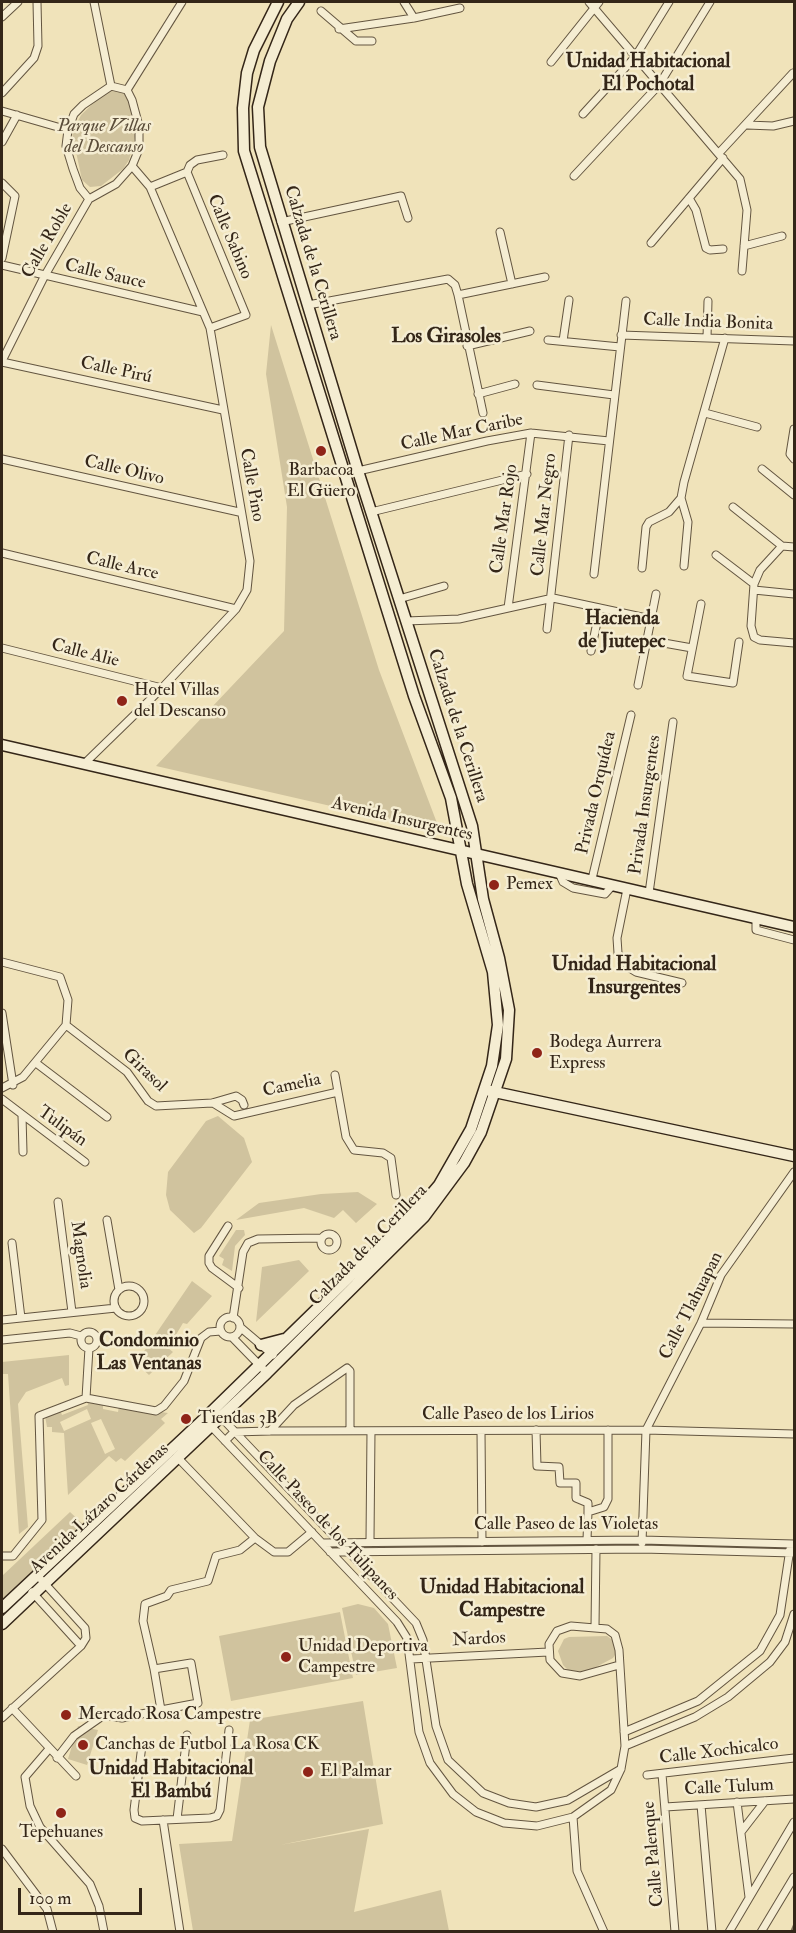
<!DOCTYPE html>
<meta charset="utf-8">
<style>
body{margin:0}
#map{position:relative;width:796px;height:1933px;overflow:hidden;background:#f0e3ba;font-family:"IM FELL Double Pica",serif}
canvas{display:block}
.frame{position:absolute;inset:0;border:3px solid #342618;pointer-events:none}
.scale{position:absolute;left:18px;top:1888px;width:124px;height:27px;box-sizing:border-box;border:3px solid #342618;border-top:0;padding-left:8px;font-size:18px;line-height:21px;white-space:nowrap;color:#342618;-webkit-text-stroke:4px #f5edd2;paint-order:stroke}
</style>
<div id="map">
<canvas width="796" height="1933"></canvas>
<div class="frame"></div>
<div class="scale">100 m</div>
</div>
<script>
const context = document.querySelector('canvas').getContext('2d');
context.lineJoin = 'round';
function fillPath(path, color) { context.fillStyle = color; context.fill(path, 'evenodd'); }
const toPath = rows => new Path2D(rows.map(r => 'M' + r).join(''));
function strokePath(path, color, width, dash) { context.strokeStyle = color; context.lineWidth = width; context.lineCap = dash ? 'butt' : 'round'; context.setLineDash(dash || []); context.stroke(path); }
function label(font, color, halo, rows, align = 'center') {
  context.font = font + ' "IM FELL Double Pica",serif'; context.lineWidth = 5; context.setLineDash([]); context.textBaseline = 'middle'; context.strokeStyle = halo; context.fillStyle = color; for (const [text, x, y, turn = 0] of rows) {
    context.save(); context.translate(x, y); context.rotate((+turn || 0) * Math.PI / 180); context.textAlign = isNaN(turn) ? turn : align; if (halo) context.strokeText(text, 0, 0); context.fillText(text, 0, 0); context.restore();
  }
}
fillPath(toPath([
 [109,88,122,91,129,97,136,133,129,160,123,169,101,186,90,187,82,180,72,133,81,115],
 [271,325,379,670,440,831,156,766,284,631,287,507,266,374],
 [218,1116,244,1138,252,1162,201,1228,194,1233,170,1210,166,1195,168,1172,206,1121],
 [358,1192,377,1204,356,1223,343,1210,334,1218,304,1208,236,1220,259,1203,321,1194],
 [236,1230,244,1230,245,1235,235,1246,232,1271,222,1265,224,1259,219,1256],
 [299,1260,309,1271,256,1322,262,1267],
 [192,1281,212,1296,187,1324,183,1323,168,1348,173,1352,149,1375,136,1363],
 [69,1355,69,1385,65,1386,62,1378,26,1392,18,1404,28,1527,19,1534,8,1374,2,1374,2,1362],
 [87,1400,103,1404,103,1409,118,1412,119,1406,168,1413,161,1419,165,1423,125,1461,121,1458,116,1462,109,1456,68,1495,64,1433,52,1432,52,1427,47,1427,45,1416,60,1410,62,1415,88,1405],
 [87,1409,91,1419,64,1431,60,1422],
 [101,1419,115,1449,105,1454,91,1423],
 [70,1512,85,1526,2,1604,2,1576],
 [358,1604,374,1608,388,1624,397,1668,356,1675,342,1608],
 [340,1612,353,1678,231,1701,219,1636],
 [607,1636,614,1641,617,1652,613,1658,585,1673,569,1671,563,1665,558,1651,564,1639,569,1637],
 [363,1701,383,1824,280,1845,369,1829,354,1912,441,1890,449,1931,193,1931,179,1844,232,1841,250,1720],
 [78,1726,98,1730,87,1765,68,1759]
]), '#d0c39e');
strokePath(toPath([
 [791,1932,794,1925]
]), '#7e7158', 2);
const street = toPath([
 [94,2,111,86],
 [404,2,414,18],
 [589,2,740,179,747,210,742,271],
 [321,11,356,41,372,41],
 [2,17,18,2],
 [339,29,414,18,460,8],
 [551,62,599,2],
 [111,86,127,90,132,100,139,126,139,149,132,166,116,184,89,199,80,188,73,169,66,146,68,130,74,114,83,105,111,86],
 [127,90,182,2],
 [2,93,34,58,38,46,37,2],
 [2,111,68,130],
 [583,114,635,57,669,2],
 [747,125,773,126,794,121],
 [2,142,17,115],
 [719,153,793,73],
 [187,172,246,315,210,328],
 [187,172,190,165,197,160,223,155],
 [574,176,659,85,710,2],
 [2,183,15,196,2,258],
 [150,187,187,172],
 [689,198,696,210,706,248,710,250,723,249],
 [281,222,401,196,408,218],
 [500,232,512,284],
 [651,243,723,158],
 [744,246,782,236],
 [2,265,203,312],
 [458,295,545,277],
 [308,305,448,279,455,285,458,295,483,413],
 [621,335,794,341],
 [707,338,708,301],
 [548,340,620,347],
 [563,341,569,300],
 [467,346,530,331],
 [2,361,44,277,89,199],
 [2,362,223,410],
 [537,385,614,395],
 [478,394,515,384],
 [705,413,757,427],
 [794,429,790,454,794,459],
 [2,459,239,512],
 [762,469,794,495],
 [358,471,487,441,531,433,609,441],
 [733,507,782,546,794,547],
 [371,512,527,474],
 [782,546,760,570,754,584,751,626,754,637,760,640,794,643],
 [2,553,236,609],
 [716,555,754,584],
 [684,566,688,522,681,498,684,482,725,338],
 [642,568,646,527,649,522,669,512,681,498],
 [594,574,626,301],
 [754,590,794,594],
 [399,599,444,586],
 [701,604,687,676,733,683,739,642],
 [508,608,531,433],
 [406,621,459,619,553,598,651,619],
 [547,629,569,435],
 [647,640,692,648],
 [2,648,162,688],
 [591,651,600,608],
 [638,685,656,594],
 [84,764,162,688,236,609,247,590,250,561,210,328,150,187,132,166],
 [559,873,563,882,573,888,605,894,613,885],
 [592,879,631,715],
 [627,889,617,938,618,953,628,967,636,972,682,983],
 [649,893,673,722],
 [756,918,756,930,794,940],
 [2,962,60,977,68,1000,66,1025,23,1077,2,1088],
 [2,1013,13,1085],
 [66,1025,127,1072,148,1101,156,1106,212,1103,236,1096,242,1100,244,1105],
 [36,1063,107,1117],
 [335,1075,346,1137,354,1150,383,1153,391,1158,396,1195],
 [2,1099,85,1162],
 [213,1103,234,1116,338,1092],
 [22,1116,23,1152],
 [58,1202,72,1312],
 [107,1220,119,1290],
 [228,1226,209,1256,209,1263,212,1268,239,1288],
 '321 1242a8 8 0 1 1 16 0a8 8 0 1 1-16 0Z',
 [12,1243,21,1318],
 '114 1301a15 15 0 1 1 30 0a15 15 0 1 1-30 0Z',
 '220 1327a10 10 0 1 1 20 0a10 10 0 1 1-20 0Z',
 [233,1318,243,1252,248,1243,258,1239,321,1238],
 [2,1320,116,1308],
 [701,1323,794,1324],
 [240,1327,273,1355],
 '81 1340a8 8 0 1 1 16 0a8 8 0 1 1-16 0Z',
 [232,1337,267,1373],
 [2,1340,70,1333,81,1336],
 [86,1398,89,1348],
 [219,1415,416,1623,423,1640,436,1726,448,1760,483,1793,509,1803,536,1807,568,1800,621,1769],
 [210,1425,397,1622,407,1638,419,1732,430,1763,453,1794,476,1812,504,1823,537,1826,573,1817,611,1790,621,1769,625,1746,619,1650,615,1635,607,1629,571,1626,557,1631,549,1644,550,1660,562,1673,580,1676,619,1665],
 [536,1430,537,1466,559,1467,560,1483,576,1483,576,1498,588,1503,588,1512],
 [270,1431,294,1405,347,1368,350,1371,350,1431],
 [481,1431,482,1542],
 [225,1441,234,1432,270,1431,646,1430,794,1434],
 [178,1458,255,1538,274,1552,288,1552,312,1532],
 [370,1540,371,1431],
 [587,1540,588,1512,604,1507,608,1499,608,1430],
 [322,1543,642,1540,794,1544],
 [642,1543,646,1430,701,1323,721,1275,794,1172],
 [330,1552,642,1549,794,1553],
 [2,1556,13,1556,42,1520,39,1416,86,1398,156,1411,164,1406,184,1381,201,1338,209,1332,221,1331],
 [32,1592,81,1646],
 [595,1627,596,1549],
 [411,1659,548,1652],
 [12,1708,76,1776],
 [161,1710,198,1703,191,1663,154,1669,143,1621,145,1604,167,1596,171,1590,208,1581,216,1556,240,1550,255,1538],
 [2,1718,81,1646,86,1638,85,1628,37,1575],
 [624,1732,698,1701,760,1651,780,1615,790,1549],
 [142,1745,134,1810,135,1818,142,1821,210,1818,217,1816,220,1810,229,1730],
 [625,1746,695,1717,728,1697,770,1662,785,1642,794,1614],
 [49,1749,25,1777,30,1806,40,1827,90,1884,99,1906,104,1932],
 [57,1758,74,1736,104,1715,122,1718,161,1710,154,1669],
 [662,1774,675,1932],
 [647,1775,794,1758],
 [737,1802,749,1897],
 [701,1805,712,1932],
 [665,1807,794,1799],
 [573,1817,577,1871,604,1932],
 [177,1819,187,1735],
 [163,1820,180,1932],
 [741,1832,765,1801],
 [2,1849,47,1909,53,1932],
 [729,1932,794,1822],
 [761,1932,794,1877]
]);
const secondary = toPath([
 [2,745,794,927],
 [490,1091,794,1156],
 [261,1345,284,1339],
 [2,1608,204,1419,417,1211,439,1185,471,1129,492,1066,498,1025,493,972,467,884,451,798,414,696,244,151,243,108,247,73,254,50,278,2],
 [2,1624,267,1373,424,1217,464,1163,481,1132,506,1059,509,1010,499,958,483,899,472,826,358,471,260,147,258,107,270,61,287,19,299,2]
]);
strokePath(street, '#635540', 9);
strokePath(secondary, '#342618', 13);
strokePath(street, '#f5edd2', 7);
strokePath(secondary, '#f5edd2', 10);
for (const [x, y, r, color] of [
 [321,451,6,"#8f2418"],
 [122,701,6,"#8f2418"],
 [494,885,6,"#8f2418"],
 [537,1053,6,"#8f2418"],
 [186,1419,6,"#8f2418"],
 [286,1657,6,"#8f2418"],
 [66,1715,6,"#8f2418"],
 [83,1745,6,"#8f2418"],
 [308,1772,6,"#8f2418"],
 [61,1813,6,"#8f2418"]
]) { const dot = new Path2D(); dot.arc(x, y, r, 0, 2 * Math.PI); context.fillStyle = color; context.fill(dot); strokePath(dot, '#f5edd2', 2); }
label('italic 18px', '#5b4d3a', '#f5edd2', [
 ["Parque Villas",104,127],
 ["del Descanso",104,148]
]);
label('18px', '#342618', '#f5edd2', [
 ["Calle Sabino",229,237,67],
 ["Calle Roble",48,241,-60],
 ["Calzada de la Cerillera",312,263,73],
 ["Calle Sauce",105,275,13],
 ["Calle India Bonita",708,323,2],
 ["Calle Pirú",116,371,12],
 ["Calle Mar Caribe",462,433,-12],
 ["Calle Olivo",124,471,13],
 ["Calle Pino",251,485,80],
 ["Calle Mar Negro",545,515,-84],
 ["Calle Mar Rojo",505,519,-82],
 ["Calle Arce",122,567,13],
 ["Calle Alie",85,654,14],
 ["Calzada de la Cerillera",457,726,72],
 ["Privada Orquídea",597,793,-77],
 ["Privada Insurgentes",646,805,-82],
 ["Avenida Insurgentes",402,820,13],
 ["Girasol",144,1071,44],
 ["Camelia",292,1086,-12],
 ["Tulipán",62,1127,36],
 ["Calzada de la Cerillera",369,1246,-46],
 ["Magnolia",80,1255,82],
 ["Calle Tlahuapan",692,1306,-63],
 ["Calle Paseo de los Lirios",508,1415],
 ["Avenida Lázaro Cárdenas",100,1509,-43],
 ["Calle Paseo de las Violetas",566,1525],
 ["Calle Paseo de los Tulipanes",327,1526,47],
 ["Nardos",479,1640,-3],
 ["Calle Xochicalco",719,1752,-7],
 ["Calle Tulum",729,1788,-3],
 ["Calle Palenque",654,1854,-95]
]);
label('18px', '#342618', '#f5edd2', [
 ["Barbacoa",321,471,"center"],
 ["El Güero",321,492,"center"],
 ["Hotel Villas",134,691],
 ["del Descanso",134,712],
 ["Pemex",506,885],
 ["Bodega Aurrera",549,1043],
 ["Express",549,1064],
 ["Tiendas 3B",198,1419],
 ["Unidad Deportiva",298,1647],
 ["Campestre",298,1668],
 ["Mercado Rosa Campestre",78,1715],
 ["Canchas de Futbol La Rosa CK",95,1745],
 ["El Palmar",320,1772],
 ["Tepehuanes",61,1833,"center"]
], 'left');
label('bold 20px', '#342618', '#f5edd2', [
 ["Unidad Habitacional",648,63],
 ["El Pochotal",648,86],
 ["Los Girasoles",446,338],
 ["Hacienda",622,620],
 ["de Jiutepec",622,643],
 ["Unidad Habitacional",634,966],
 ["Insurgentes",634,989],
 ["Condominio",149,1342],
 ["Las Ventanas",149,1365],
 ["Unidad Habitacional",502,1589],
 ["Campestre",502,1612],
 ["Unidad Habitacional",171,1770],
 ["El Bambú",171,1793]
]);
</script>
